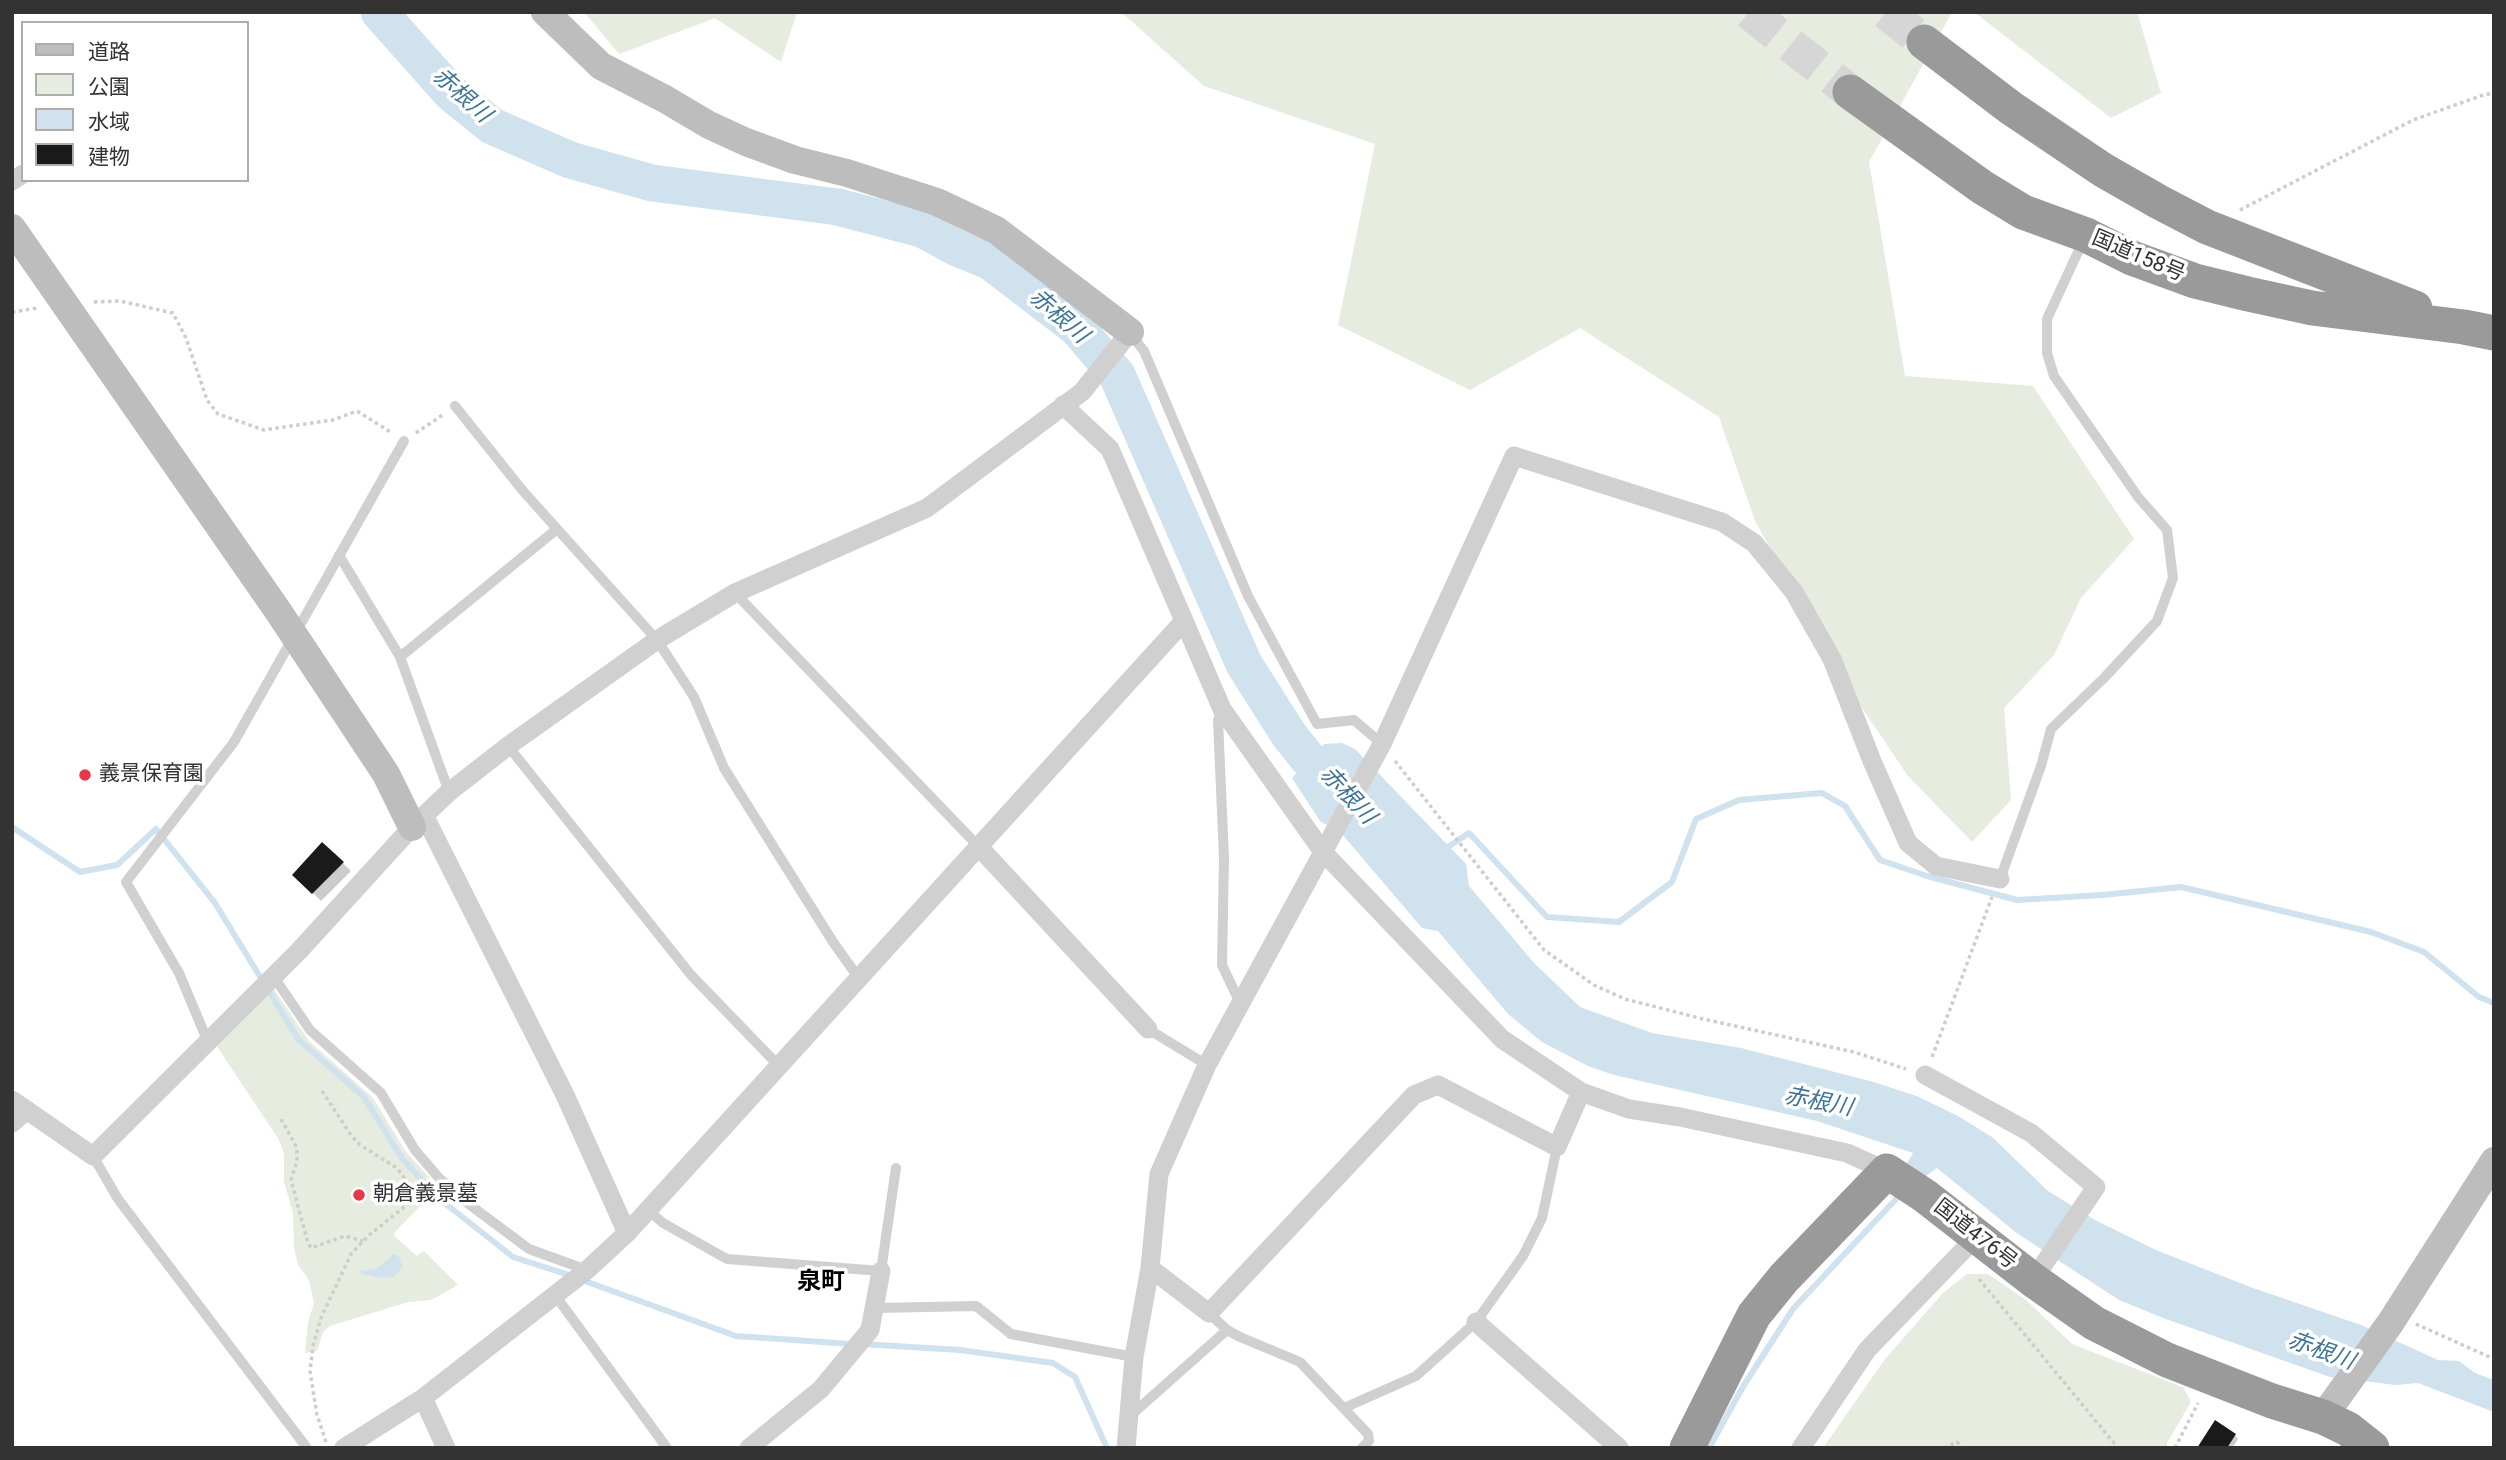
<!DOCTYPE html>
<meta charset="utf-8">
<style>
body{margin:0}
#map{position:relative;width:2506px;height:1460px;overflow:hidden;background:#fff;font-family:Roboto,"Noto Sans JP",sans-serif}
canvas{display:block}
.frame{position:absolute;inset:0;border:14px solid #333;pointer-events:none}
.legend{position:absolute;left:21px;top:21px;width:228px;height:161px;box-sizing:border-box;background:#fff;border:2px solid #adadad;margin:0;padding:9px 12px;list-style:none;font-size:21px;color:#333}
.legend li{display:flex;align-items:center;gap:14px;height:35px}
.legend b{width:35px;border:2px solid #adadad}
</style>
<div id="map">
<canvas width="2506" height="1460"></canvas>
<div class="frame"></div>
<ul class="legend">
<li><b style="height:9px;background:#bdbdbd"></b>道路</li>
<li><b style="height:19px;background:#e6ecdf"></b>公園</li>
<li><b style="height:19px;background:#cfe2ee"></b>水域</li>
<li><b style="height:19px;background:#1a1a1a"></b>建物</li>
</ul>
</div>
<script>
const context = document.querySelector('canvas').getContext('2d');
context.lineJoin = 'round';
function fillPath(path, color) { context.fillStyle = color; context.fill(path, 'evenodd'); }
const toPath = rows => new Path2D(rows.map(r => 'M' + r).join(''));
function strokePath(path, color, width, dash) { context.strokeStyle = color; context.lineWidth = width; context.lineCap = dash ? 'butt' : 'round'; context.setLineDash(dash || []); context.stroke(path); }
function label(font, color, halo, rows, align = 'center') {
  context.font = font + ' Roboto,"Noto Sans JP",sans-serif'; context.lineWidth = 7; context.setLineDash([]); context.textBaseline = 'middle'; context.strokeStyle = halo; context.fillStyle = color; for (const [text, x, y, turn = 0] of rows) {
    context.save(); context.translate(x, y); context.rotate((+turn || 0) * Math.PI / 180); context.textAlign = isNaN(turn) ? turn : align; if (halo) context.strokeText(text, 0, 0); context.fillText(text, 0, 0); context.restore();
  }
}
fillPath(toPath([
 [584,12,797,12,781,62,715,18,619,54],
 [1121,12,1952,12,1869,162,1905,376,2033,386,2134,539,2081,598,2054,655,2004,708,2011,800,1972,842,1908,776,1852,693,1755,521,1719,417,1580,328,1470,390,1338,325,1375,144,1204,86],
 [1974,12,2137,12,2161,93,2111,118],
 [273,988,309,1041,373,1098,406,1152,429,1177,420,1189,428,1198,396,1231,394,1236,417,1256,424,1251,458,1285,431,1300,408,1302,330,1326,323,1332,317,1351,305,1353,308,1322,314,1303,309,1280,298,1265,294,1247,293,1213,284,1182,284,1154,279,1140,216,1045],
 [1967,1274,1988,1274,2026,1300,2072,1344,2183,1387,2191,1402,2167,1443,2167,1448,1823,1448,1885,1359,1943,1293]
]), '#e6ecdf');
fillPath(toPath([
 [1342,743,1355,749,1466,864,1469,886,1534,963,1580,1007,1652,1033,1741,1048,1874,1082,1919,1097,1958,1116,1992,1137,2048,1191,2095,1220,2156,1250,2250,1287,2361,1325,2438,1360,2459,1361,2475,1373,2494,1380,2494,1412,2418,1383,2396,1385,2330,1377,2163,1318,2119,1300,2018,1234,1937,1168,1922,1179,1906,1165,1913,1153,1817,1121,1614,1075,1588,1066,1542,1042,1508,1014,1438,931,1422,928,1342,834,1320,821,1292,778,1324,744],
 [394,1254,400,1258,402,1267,394,1277,382,1278,361,1274,360,1271,378,1268]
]), '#cfe2ee');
fillPath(toPath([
 [323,844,351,871,321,901,295,875],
 [2235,1435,2238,1439,2232,1448,2200,1448]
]), '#0003');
strokePath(toPath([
 [12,827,80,872,117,865,156,829,215,903,298,1039,364,1097,401,1157,437,1197,513,1257,572,1276],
 [1442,851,1469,833,1547,917,1619,922,1672,882,1696,819,1739,800,1822,793,1845,806,1880,860,1927,876,2017,900,2102,895,2181,887,2371,932,2424,952,2479,997,2494,1003],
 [582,1280,736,1336,851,1344],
 [862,1344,960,1350,1053,1363,1075,1377,1107,1448],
 [1709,1448,1744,1385,1793,1309,1897,1198]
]), '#cfe2ee', 6);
strokePath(toPath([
 [379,12,451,93,492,126,570,160,652,183,838,207,922,229,957,248,991,262,1077,328,1117,375,1244,664,1289,735,1309,760,1344,795]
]), '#cfe2ee', 37);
fillPath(toPath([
 [322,842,344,862,312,894,292,875],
 [2215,1420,2236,1434,2227,1448,2197,1448]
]), '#1a1a1a');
strokePath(toPath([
 [1749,12,1850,92],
 [1886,12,1924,42]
]), '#d6d6d6', 35, [35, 18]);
strokePath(toPath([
 [2240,210,2413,120,2486,94,2494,94],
 [94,302,120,301,173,313,186,338,207,400,218,414,264,430,333,420,357,411,392,433],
 [12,312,38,308],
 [416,433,444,414],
 [1395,761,1544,950,1594,985,1625,999,1703,1019,1854,1052,1906,1069],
 [1932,1057,1992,897],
 [322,1091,351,1135,360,1145,397,1168,418,1196],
 [281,1119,297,1148,297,1161,291,1180,308,1243,311,1248,345,1236,363,1241],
 [1979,1279,2118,1448],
 [2416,1324,2494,1359],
 [326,1442,317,1415,310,1371,313,1346,321,1318,351,1254,368,1236,428,1188],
 [1944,1448,1957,1442,1964,1448],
 [2175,1448,2198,1403]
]), '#cdcdcd', 3.5, [3.5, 3.5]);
strokePath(toPath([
 [1130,333,1144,351,1248,596,1317,724,1354,720,1382,744],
 [455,406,523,491,657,640,694,697,724,768,833,942,860,980],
 [339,555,400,657,449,792],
 [735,593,980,848],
 [400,657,557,529],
 [1222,709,1218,720,1224,858,1222,965,1240,1003],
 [508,746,691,975,780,1067],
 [2000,879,2041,766,2051,729,2104,678,2157,621,2173,578,2167,530,2138,497,2054,376,2047,353,2047,319,2084,239],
 [274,977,310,1030,381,1093,415,1150,439,1178,470,1205,529,1249,587,1270],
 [1148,1029,1207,1065],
 [208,1042,179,973,126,882,234,742,404,441],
 [93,1156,118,1199,307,1448],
 [649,1211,663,1223,727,1259,881,1271,896,1168],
 [555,1295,667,1448],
 [876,1308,976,1306,1011,1334,1134,1357],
 [1209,1313,1227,1330,1240,1337,1300,1362,1368,1434,1369,1441,1362,1448],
 [1344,1408,1416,1376,1476,1322,1523,1256,1542,1218,1557,1147],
 [1130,1416,1227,1330]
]), '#d0d0d0', 10);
strokePath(toPath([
 [12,181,23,174],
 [1063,405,1110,449,1222,709,1323,852,1502,1039,1581,1092,1629,1109,1680,1117,1847,1153,1887,1171],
 [424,815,565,1095,627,1233],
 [980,848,1148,1029],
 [1925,1075,2031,1133,2096,1187,2033,1280],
 [12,1100,93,1156,298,952,412,827,449,792,508,746,657,640,735,593,927,508,1082,392,1130,332],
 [12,1123,27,1110],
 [1150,1268,1209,1313,1414,1095,1438,1085,1557,1147,1581,1092],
 [1476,1322,1619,1448],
 [423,1398,446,1448],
 [344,1448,423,1398,587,1270,627,1233,1184,621],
 [749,1448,821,1389,870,1330,881,1271],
 [1126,1448,1134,1357,1150,1268,1159,1174,1207,1065,1382,744,1514,456,1722,522,1754,543,1794,592,1832,659,1872,761,1908,843,1936,866,2000,879],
 [1801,1448,1867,1350,1977,1236]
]), '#d0d0d0', 19);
strokePath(toPath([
 [545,12,601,66,665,99,709,125,746,142,795,160,847,173,937,202,996,230,1130,332],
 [12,228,278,611,386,774,412,827],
 [2323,1417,2391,1322,2494,1161]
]), '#bdbdbd', 28);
strokePath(toPath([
 [1924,42,2011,108,2103,170,2159,202,2207,227,2415,308],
 [1850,92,1982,187,2023,212,2086,235,2132,258,2195,281,2248,294,2312,308,2464,327,2494,333],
 [1687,1448,1754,1315,1784,1278,1887,1171,1925,1196,2033,1280,2094,1323,2167,1360,2272,1401,2323,1417,2348,1429,2372,1448]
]), '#9a9a9a', 35);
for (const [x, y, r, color] of [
 [85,775,7,"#e63946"],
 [359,1195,7,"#e63946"]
]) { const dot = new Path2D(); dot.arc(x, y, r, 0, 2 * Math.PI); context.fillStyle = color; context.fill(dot); strokePath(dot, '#fff', 2.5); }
label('21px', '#333', '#fff', [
 ["国道158号",2138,257,23],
 ["国道476号",1975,1235,38]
]);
label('21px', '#333', '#fff', [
 ["義景保育園",99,775],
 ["朝倉義景墓",373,1195]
], 'left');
label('italic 23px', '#3f7597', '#fff', [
 ["赤根川",461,96,42],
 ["赤根川",1058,317,41],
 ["赤根川",1347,796,47],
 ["赤根川",1818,1103,11],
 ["赤根川",2321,1352,20]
]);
label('bold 24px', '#000', '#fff', [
 ["泉町",821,1283]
]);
</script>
